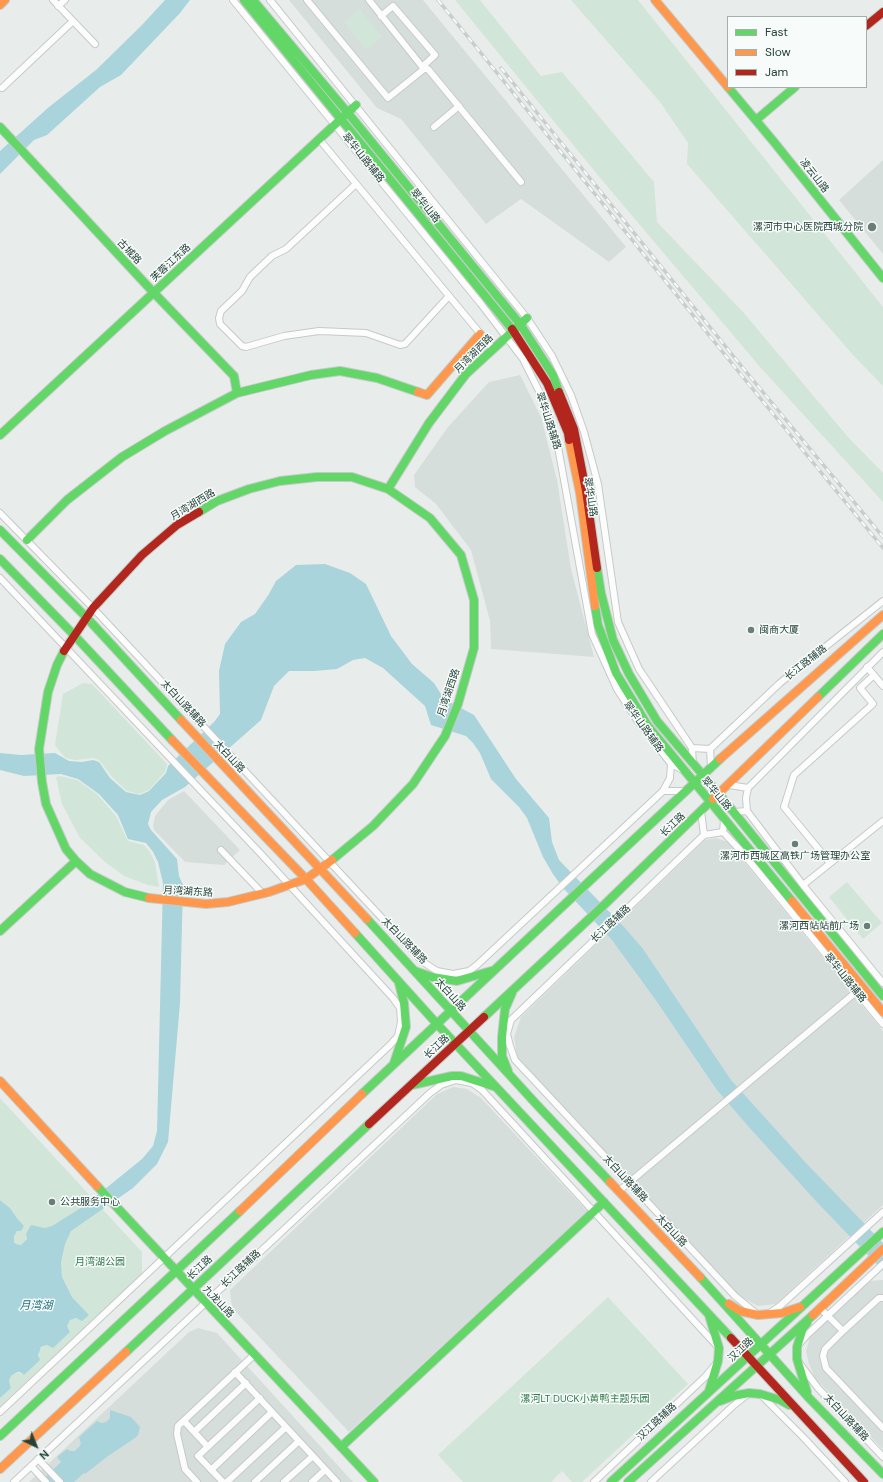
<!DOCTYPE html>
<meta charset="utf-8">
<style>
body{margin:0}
#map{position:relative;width:883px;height:1482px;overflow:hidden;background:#e8edeb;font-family:"DM Sans",sans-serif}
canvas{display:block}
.legend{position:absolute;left:727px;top:16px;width:140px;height:72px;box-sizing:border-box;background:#f7fbf9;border:1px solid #a3b1ad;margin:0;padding:5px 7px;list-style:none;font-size:12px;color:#24423a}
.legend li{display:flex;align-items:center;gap:8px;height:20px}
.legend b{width:20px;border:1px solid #a3b1ad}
.north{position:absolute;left:16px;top:1426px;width:40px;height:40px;-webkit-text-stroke:3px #f7fbf9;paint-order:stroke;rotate:137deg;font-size:11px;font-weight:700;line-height:16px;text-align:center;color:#24423a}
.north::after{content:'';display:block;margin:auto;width:14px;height:18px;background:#24423a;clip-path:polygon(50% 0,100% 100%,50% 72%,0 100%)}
</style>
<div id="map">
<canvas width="883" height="1482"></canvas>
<ul class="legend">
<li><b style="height:5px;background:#63d668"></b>Fast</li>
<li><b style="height:5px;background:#ff974d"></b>Slow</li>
<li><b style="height:5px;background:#b3261e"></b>Jam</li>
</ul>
<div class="north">N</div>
</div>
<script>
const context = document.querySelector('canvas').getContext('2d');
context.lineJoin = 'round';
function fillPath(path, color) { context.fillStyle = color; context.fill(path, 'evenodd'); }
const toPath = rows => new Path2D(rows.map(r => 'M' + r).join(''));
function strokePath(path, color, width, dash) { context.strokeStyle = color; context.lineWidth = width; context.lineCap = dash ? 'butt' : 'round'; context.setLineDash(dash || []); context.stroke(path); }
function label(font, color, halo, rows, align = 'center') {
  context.font = font + ' "DM Sans","Noto Sans SC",sans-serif'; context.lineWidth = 3; context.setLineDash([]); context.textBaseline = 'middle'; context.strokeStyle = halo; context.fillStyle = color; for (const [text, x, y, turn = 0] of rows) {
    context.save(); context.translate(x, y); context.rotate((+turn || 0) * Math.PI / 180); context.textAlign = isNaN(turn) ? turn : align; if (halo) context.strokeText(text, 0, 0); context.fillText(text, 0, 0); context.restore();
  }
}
fillPath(toPath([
 [289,0,423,0,626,247,609,262,521,199,486,224,401,119,377,108],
 [883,160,883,254,839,200],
 [520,375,541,417,557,480,571,569,594,657,491,649,490,621,471,550,436,504,415,487,414,475,448,427,489,382],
 [184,791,240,850,224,865,185,862,154,830,153,826,155,816,168,800],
 [716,838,728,842,883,1031,883,1205,776,1304,758,1306,739,1296,517,1057,514,1037,521,1017,705,840],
 [453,1087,467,1089,481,1098,587,1211,349,1432,233,1309,231,1301,230,1290,437,1094],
 [883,1280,883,1450,815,1378,809,1364,806,1351,811,1334,867,1281],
 [198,1328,217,1333,353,1482,29,1482,189,1332]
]), '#d6dedb');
fillPath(toPath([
 [455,0,480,0,541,76,562,72,654,182,657,222,743,312,848,437,883,473,883,502,760,367,601,179],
 [571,0,638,0,883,307,883,386,853,355,687,164,688,143,660,102],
 [360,9,382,37,366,50,344,22],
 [83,683,92,684,167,764,165,772,149,790,139,794,127,791,112,777,99,760,94,758,75,760,66,758,60,752,55,745,63,694],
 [60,776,77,780,97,794,116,816,128,841,144,845,150,852,155,862,159,887,148,885,124,876,105,862,80,838,62,804,56,777],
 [847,882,882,923,863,939,829,897],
 [0,1098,142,1252,142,1274,0,1406,0,1398,11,1388,9,1381,11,1376,17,1372,24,1375,39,1357,38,1352,41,1348,47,1345,51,1346,70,1332,67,1326,70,1320,73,1318,80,1319,89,1315,72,1297,62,1277,61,1262,27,1235,26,1241,21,1245,16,1244,14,1242,13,1238,15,1233,24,1226,17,1218,10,1208,0,1200],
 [608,1297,688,1384,582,1482,572,1482,562,1471,552,1481,553,1482,463,1482,438,1455]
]), '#d1e6d8');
fillPath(toPath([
 [165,0,190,0,180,13,121,75,100,87,47,135,34,140,0,174,0,151,49,107,96,70,141,26],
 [325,564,350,573,366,584,391,636,412,664,434,683,444,699,474,715,516,779,549,818,552,842,559,860,625,928,643,949,731,1080,806,1163,883,1243,883,1271,815,1200,748,1126,717,1090,655,999,612,940,563,888,553,874,543,857,527,818,519,807,491,779,480,753,473,743,466,736,431,725,425,706,383,668,365,658,353,660,337,669,314,671,289,671,274,686,261,720,185,787,162,800,151,812,148,824,151,830,177,859,179,876,183,885,180,1003,168,1142,157,1164,133,1188,71,1231,65,1244,61,1262,62,1277,72,1297,89,1315,82,1321,76,1318,70,1320,67,1326,70,1332,53,1348,47,1345,41,1347,38,1355,40,1360,24,1375,20,1372,17,1372,11,1376,9,1381,11,1388,0,1398,0,1200,10,1208,17,1218,24,1226,21,1231,17,1231,14,1236,14,1242,16,1244,21,1245,27,1239,26,1234,31,1225,45,1228,52,1226,84,1206,142,1159,153,1146,157,1131,163,883,158,862,153,852,146,843,128,839,118,815,99,794,78,779,61,774,24,776,0,770,0,753,21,755,55,753,69,761,82,762,93,760,99,762,110,778,126,792,140,795,149,791,166,773,168,766,214,722,220,714,219,671,225,644,241,622,255,614,269,594,276,581,296,565],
 [110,1410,131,1417,140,1427,138,1435,135,1438,108,1456,85,1474,84,1473,74,1482,40,1482,61,1462,57,1457,67,1449,70,1451,75,1451,78,1448,81,1444,79,1437,97,1421,101,1423,106,1422,110,1418]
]), '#a9d4db');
const street = toPath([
 [53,0,95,44],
 [233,0,481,304,523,359,543,399,558,447,592,634,617,689,637,720,671,764,683,770],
 [270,0,527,318,552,356,571,395,584,432,598,484,618,622,639,669,692,748,693,765],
 [307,0,388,98,424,69,369,0],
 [58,6,65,0],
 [381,16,393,6,435,55,422,67],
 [424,69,428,69,521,182],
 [2,88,73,21],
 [434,127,459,106],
 [319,139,493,349],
 [356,184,286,249,272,256,250,277,242,291,221,311,219,318,220,324,242,346,246,347,284,336,319,331,366,333,400,345,405,344,449,296],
 [0,513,93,608,423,962,437,971,453,974,469,971,477,965,663,791,685,791],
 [0,578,261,854,393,998,400,1008,401,1022,398,1036,390,1045,0,1412],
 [867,667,883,686],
 [692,748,710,749],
 [711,767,710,749,780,683,883,601],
 [729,785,748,788,883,652],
 [663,791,670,778,671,764],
 [701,811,704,835,511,1020,507,1034,510,1046,515,1060,531,1077,735,1296,757,1314],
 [747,811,746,798,748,788],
 [734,812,747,811,803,885,883,983],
 [724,819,723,832,741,851,883,1024],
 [704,835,723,832],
 [221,850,263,894],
 [830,863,784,807,794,775,873,704,860,688,874,675],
 [803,885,883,821],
 [619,1191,862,987],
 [883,1298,879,1298,843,1331,825,1349,823,1356,826,1368,883,1428],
 [820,1308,843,1331],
 [768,1314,780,1306,883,1212],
 [799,1344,808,1334,883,1264],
 [800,1364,818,1388,883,1457],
 [235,1372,337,1482],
 [761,1395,803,1437,845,1482],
 [184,1421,208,1447],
 [194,1432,246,1383],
 [38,1459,60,1482],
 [31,1466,46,1482],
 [211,1470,272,1412],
 [14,1482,430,1093,441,1085,456,1080,472,1083,482,1090,718,1347],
 [197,1482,185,1469,177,1434,178,1426,254,1355],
 [223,1482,198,1456,260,1398],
 [227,1482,286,1427],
 [255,1482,299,1441],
 [284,1482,313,1456],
 [312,1482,325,1470],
 [594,1482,705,1377,716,1364],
 [651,1482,733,1406,748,1394]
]);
const fast = toPath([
 [244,0,512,329],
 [253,0,348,113,520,324,553,375,559,392],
 [728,87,774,142,883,278],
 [756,120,795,87],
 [0,127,154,293,234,376,237,393],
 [0,435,356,105],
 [317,477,352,477,388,489,430,518,461,555,474,600,474,648,458,704,445,736,413,784,373,826,332,860],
 [388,489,429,423,466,374,527,318],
 [199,512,217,501,249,489,280,481,317,477],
 [0,530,87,618,181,720],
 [27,540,67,500,122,457,165,431,237,393,311,375,340,371,377,378,418,392],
 [0,559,74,635,172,740],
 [597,568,601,593,613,640,629,674,657,721,719,794,883,996],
 [595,606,598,625,616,673,648,726,792,901],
 [64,651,57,665,48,692,39,749,42,782,46,804,66,849,76,861,90,874,125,892,149,898],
 [818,697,883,634],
 [367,919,538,1106,610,1182],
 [0,931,76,861],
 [355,933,437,1024,731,1338],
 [415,971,432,977,457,981,491,971],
 [484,1017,604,905,713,799],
 [394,1063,406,1027,404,1003,399,983],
 [508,1071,502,1056,502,1037,505,1009,512,993],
 [412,1085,452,1076,461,1076,496,1087],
 [362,1094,720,759],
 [97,1186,374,1482],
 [700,1277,809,1398,883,1474],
 [709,1315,719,1348,718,1361,709,1391],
 [807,1323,803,1328,797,1347,797,1359,807,1392],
 [126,1352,369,1124],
 [720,1401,733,1396,749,1393,760,1394,780,1400,789,1405],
 [0,1436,240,1211],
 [341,1447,604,1202],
 [611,1482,883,1232],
 [628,1482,813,1315]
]);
const slow = toPath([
 [655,0,728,87],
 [0,5,5,0],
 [418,392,427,395,480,334],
 [569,440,580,493,595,606],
 [181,720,367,919],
 [172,740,306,879,355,933],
 [720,759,883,615],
 [713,799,818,697],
 [149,898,206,904,228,902,269,892,306,879,332,860],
 [792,901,883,1012],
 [0,1081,97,1186],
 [610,1182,700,1277],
 [240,1211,362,1094],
 [729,1304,740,1311,758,1315,782,1313,800,1307],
 [813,1315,883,1249],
 [0,1469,126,1352]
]);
const jam = toPath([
 [866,26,883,12],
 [512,329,547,383,568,433,569,440],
 [559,392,574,429,586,491,597,568],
 [64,651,93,608,142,555,177,525,199,512],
 [369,1124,484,1017],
 [731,1338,864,1482]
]);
strokePath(street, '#c5cac8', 8);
strokePath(fast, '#c3cbc8', 10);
strokePath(slow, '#c3cbc8', 10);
strokePath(jam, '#c3cbc8', 10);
strokePath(street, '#fcfcfc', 6);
strokePath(fast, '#63d668', 8);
strokePath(slow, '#ff974d', 8);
strokePath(jam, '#b3261e', 8);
const rail = toPath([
 [438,0,738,371,883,548],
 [501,68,743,368,883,537]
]);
strokePath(rail, '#c9cdcc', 3.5);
strokePath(rail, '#f7fbf9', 2, [6]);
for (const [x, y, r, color] of [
 [872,227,5,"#697e78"],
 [751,630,4,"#697e78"],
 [795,844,4,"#697e78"],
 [867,926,4,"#697e78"],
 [52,1202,4,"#697e78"]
]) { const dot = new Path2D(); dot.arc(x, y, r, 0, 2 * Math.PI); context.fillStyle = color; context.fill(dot); strokePath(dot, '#f7fbf9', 1.5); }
label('10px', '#24423a', '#f7fbf9', [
 ["翠华山路辅路",363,158,51],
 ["凌云山路",814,176,52],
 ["翠华山路",425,206,51],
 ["古城路",129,252,47],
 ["芙蓉江东路",171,263,-43],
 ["月湾湖西路",474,354,-45],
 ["翠华山路辅路",548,421,72],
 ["翠华山路",590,497,81],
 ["月湾湖西路",193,505,-31],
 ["长江路辅路",806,663,-38],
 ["月湾湖西路",449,693,-72],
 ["太白山路辅路",183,704,47],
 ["翠华山路辅路",643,727,54],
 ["太白山路",229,757,47],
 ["翠华山路",716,794,50],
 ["长江路",673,825,-44],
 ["月湾湖东路",188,892,3],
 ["长江路辅路",611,924,-43],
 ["太白山路辅路",404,941,46],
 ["翠华山路辅路",845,978,51],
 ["太白山路",450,995,48],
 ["长江路",437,1047,-43],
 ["太白山路辅路",625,1179,47],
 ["太白山路",671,1231,47],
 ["长江路",200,1268,-43],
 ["长江路辅路",241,1269,-43],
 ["九龙山路",218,1302,47],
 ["汉江路",741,1350,-43],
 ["太白山路辅路",846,1418,47],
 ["汉江路辅路",657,1422,-43]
]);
label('10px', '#24423a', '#f7fbf9', [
 ["漯河市中心医院西城分院",863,227],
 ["闽商大厦",759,630,"left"],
 ["漯河市西城区高铁广场管理办公室",795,856,"center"],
 ["漯河西站站前广场",859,926],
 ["公共服务中心",60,1202,"left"]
], 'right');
label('10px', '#2d7a4b', '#f7fbf9', [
 ["月湾湖公园",100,1262],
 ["漯河LT DUCK小黄鸭主题乐园",585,1399]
]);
label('italic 11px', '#1c6f80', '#f7fbf9', [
 ["月湾湖",36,1306]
]);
</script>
